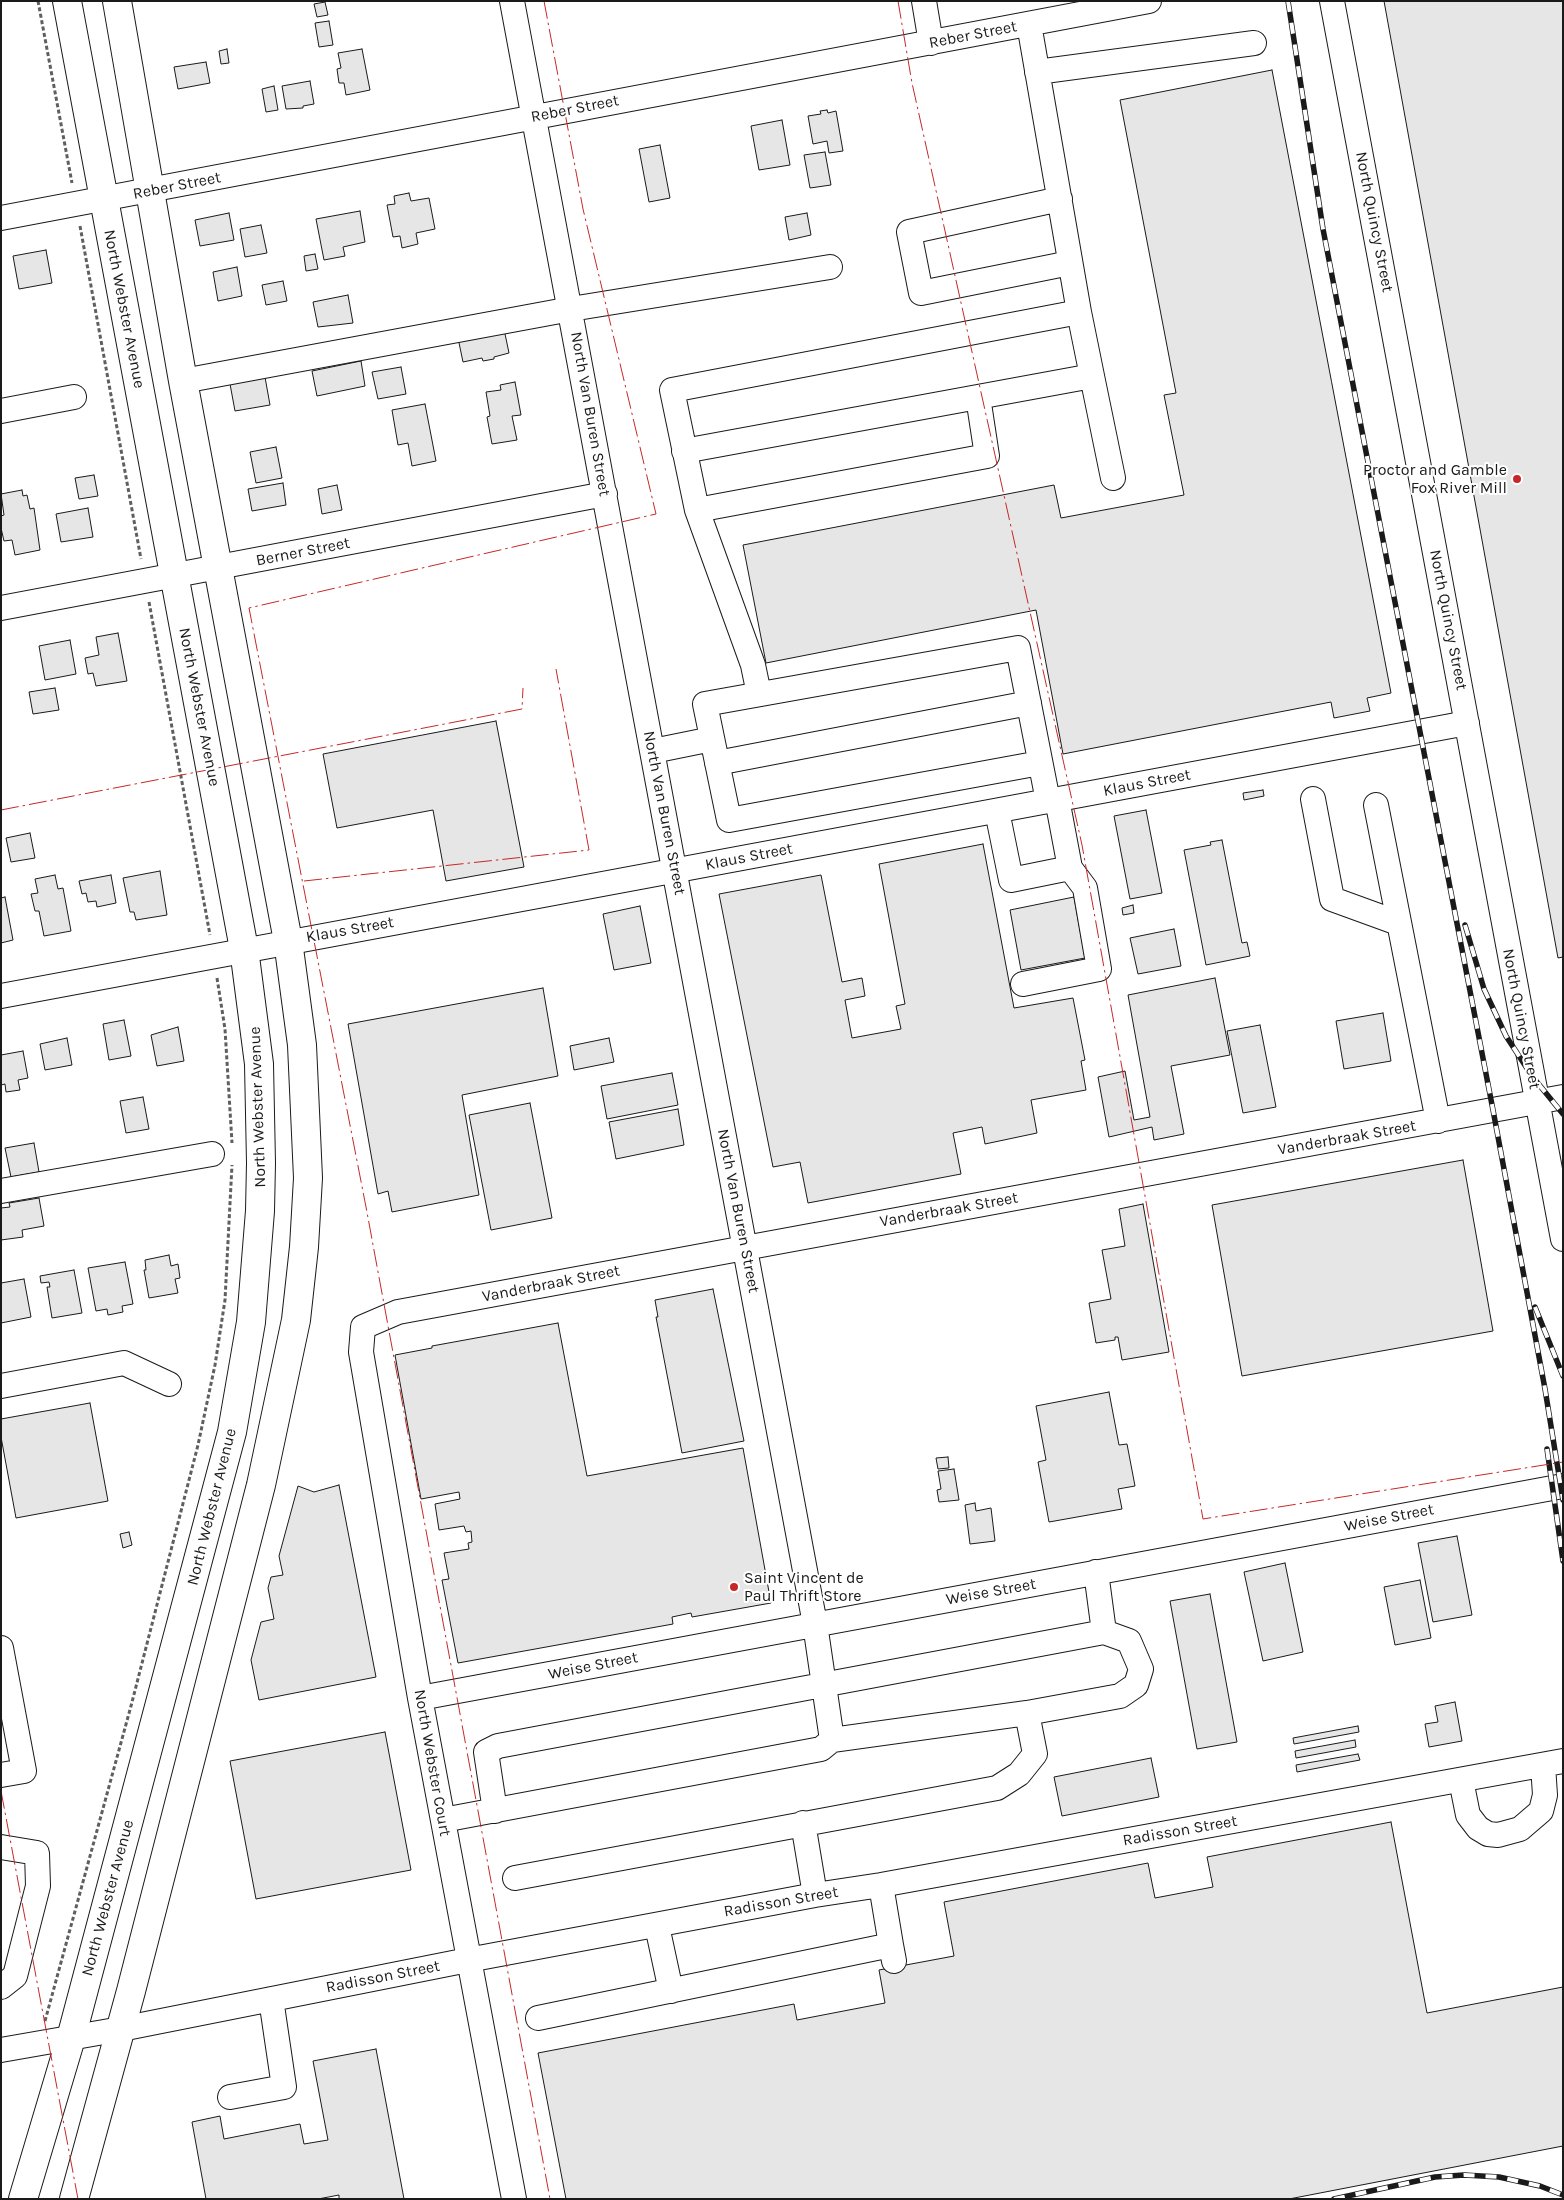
<!DOCTYPE html>
<style>
body{margin:0}
#map{position:relative;width:1564px;height:2200px;overflow:hidden;background:#fff;font-family:Karla,sans-serif}
canvas{display:block}
.frame{position:absolute;inset:0;border:2px solid #1a1a1a;pointer-events:none}
</style>
<div id="map">
<canvas width="1564" height="2200"></canvas>
<div class="frame"></div>
</div>
<script>
const context = document.querySelector('canvas').getContext('2d');
context.lineJoin = 'round';
function fillPath(path, color) { context.fillStyle = color; context.fill(path, 'evenodd'); }
const toPath = rows => new Path2D(rows.map(r => 'M' + r).join(''));
function strokePath(path, color, width, dash) { context.strokeStyle = color; context.lineWidth = width; context.lineCap = dash ? 'butt' : 'round'; context.setLineDash(dash || []); context.stroke(path); }
function label(font, color, halo, rows, align = 'center') {
  context.font = font + ' Karla,sans-serif'; context.lineWidth = 4; context.setLineDash([]); context.textBaseline = 'middle'; context.strokeStyle = halo; context.fillStyle = color; for (const [text, x, y, turn = 0] of rows) {
    context.save(); context.translate(x, y); context.rotate((+turn || 0) * Math.PI / 180); context.textAlign = isNaN(turn) ? turn : align; if (halo) context.strokeText(text, 0, 0); context.fillText(text, 0, 0); context.restore();
  }
}
const building = toPath([
 [1384,1,1563,1,1563,957,1558,958,1384,1],
 [325,2,328,15,317,17,314,4,325,2],
 [329,21,333,45,319,47,315,23,329,21],
 [227,49,229,63,221,64,219,51,227,49],
 [362,49,370,90,346,95,344,83,339,83,337,69,341,68,338,53,362,49],
 [206,62,210,83,178,89,174,67,206,62],
 [1272,70,1391,693,1367,698,1370,711,1334,718,1331,702,1063,754,1036,610,766,663,743,545,1054,485,1061,518,1184,495,1164,395,1176,393,1120,100,1272,70],
 [310,81,314,104,303,106,303,108,286,109,282,86,310,81],
 [274,86,278,110,266,112,262,89,274,86],
 [827,110,828,113,836,111,843,151,829,153,827,141,813,144,808,116,821,114,820,111,827,110],
 [782,120,790,165,759,170,751,126,782,120],
 [660,145,670,198,649,202,639,149,660,145],
 [825,152,831,185,810,188,804,155,825,152],
 [409,193,411,201,429,198,435,229,416,233,418,244,402,248,400,236,393,237,387,205,395,204,394,196,409,193],
 [360,211,365,242,343,247,345,256,324,260,316,219,360,211],
 [229,213,234,240,200,246,195,220,229,213],
 [807,213,811,235,789,240,785,217,807,213],
 [261,225,267,253,245,257,240,229,261,225],
 [46,250,52,283,19,289,13,256,46,250],
 [315,254,318,269,306,271,304,256,315,254],
 [237,267,242,296,218,301,213,272,237,267],
 [283,281,287,301,266,305,262,285,283,281],
 [348,295,353,323,318,327,313,302,348,295],
 [504,329,509,353,494,357,494,359,483,361,482,358,463,362,458,338,504,329],
 [361,361,365,386,317,396,312,371,361,361],
 [401,367,406,394,378,399,372,372,401,367],
 [265,377,270,405,235,411,230,384,265,377],
 [515,382,521,415,512,416,517,440,492,444,487,417,490,416,486,392,501,390,500,385,515,382],
 [425,404,436,461,412,466,408,443,398,445,392,410,425,404],
 [276,447,282,478,256,483,250,452,276,447],
 [94,475,98,496,79,499,75,478,94,475],
 [283,483,286,505,252,511,248,489,283,483],
 [337,485,342,510,322,514,318,489,337,485],
 [22,490,23,496,27,495,30,509,34,508,40,550,15,555,12,540,4,541,1,528,1,516,4,515,1,494,22,490],
 [88,508,93,537,61,542,56,514,88,508],
 [118,633,127,681,96,686,93,673,88,674,85,658,99,655,96,637,118,633],
 [70,640,76,674,45,680,39,646,70,640],
 [55,688,59,710,33,714,29,692,55,688],
 [496,721,524,867,446,881,433,810,337,828,323,754,496,721],
 [1263,790,1264,796,1244,800,1243,793,1263,790],
 [1146,810,1162,893,1130,899,1114,816,1146,810],
 [30,833,35,858,11,862,6,838,30,833],
 [1222,840,1242,943,1247,942,1250,956,1206,965,1184,850,1211,845,1210,842,1222,840],
 [983,844,1014,1008,1073,998,1085,1060,1081,1061,1086,1090,1031,1100,1037,1133,985,1144,982,1127,953,1133,961,1174,808,1203,800,1162,773,1167,719,894,821,875,842,982,862,978,865,996,845,1000,852,1038,901,1029,896,1006,905,1004,879,864,983,844],
 [160,871,167,915,136,920,134,912,130,912,123,878,160,871],
 [55,875,58,889,63,888,71,931,44,936,39,911,35,911,31,894,38,893,35,879,55,875],
 [111,875,116,903,97,907,96,901,88,902,86,893,82,894,79,881,111,875],
 [5,897,13,940,1,943,1,898,5,897],
 [1074,897,1085,958,1021,970,1010,910,1074,897],
 [1133,905,1134,913,1123,915,1122,908,1133,905],
 [640,906,651,963,614,970,603,914,640,906],
 [1174,929,1181,966,1138,974,1130,938,1174,929],
 [1215,978,1230,1055,1171,1066,1184,1134,1154,1140,1152,1127,1109,1137,1098,1077,1125,1071,1134,1120,1150,1117,1128,995,1215,978],
 [543,988,558,1076,462,1095,479,1195,392,1212,388,1191,378,1194,348,1024,543,988],
 [1383,1013,1391,1061,1344,1069,1336,1021,1383,1013],
 [124,1020,131,1056,109,1060,103,1024,124,1020],
 [1260,1025,1276,1107,1243,1113,1227,1031,1260,1025],
 [178,1027,184,1061,157,1066,151,1035,178,1027],
 [67,1038,72,1065,45,1070,40,1044,67,1038],
 [609,1038,614,1062,574,1070,570,1046,609,1038],
 [23,1051,28,1078,18,1080,20,1090,6,1092,5,1084,1,1085,1,1055,23,1051],
 [672,1073,678,1105,607,1119,601,1086,672,1073],
 [143,1097,149,1129,126,1133,120,1101,143,1097],
 [530,1103,552,1218,491,1230,469,1115,530,1103],
 [678,1109,684,1145,616,1159,609,1122,678,1109],
 [34,1143,39,1172,11,1177,5,1148,34,1143],
 [1463,1160,1493,1331,1242,1376,1212,1205,1463,1160],
 [39,1198,44,1226,22,1230,23,1237,1,1240,1,1208,10,1207,9,1203,39,1198],
 [1143,1204,1169,1352,1122,1360,1118,1337,1115,1337,1115,1340,1096,1343,1089,1303,1111,1299,1102,1250,1125,1246,1119,1209,1143,1204],
 [169,1255,171,1266,178,1264,180,1278,175,1279,178,1293,149,1298,144,1270,146,1270,145,1260,169,1255],
 [125,1262,133,1304,122,1306,123,1312,108,1315,107,1309,96,1311,88,1268,125,1262],
 [74,1270,82,1313,52,1318,47,1287,50,1287,49,1282,41,1283,40,1276,74,1270],
 [24,1279,31,1317,1,1323,1,1283,24,1279],
 [713,1289,744,1441,682,1453,656,1317,658,1317,655,1300,713,1289],
 [558,1323,587,1476,743,1448,771,1603,692,1617,691,1613,672,1617,673,1624,458,1663,442,1580,449,1579,444,1553,469,1549,468,1543,472,1542,471,1531,466,1532,464,1526,439,1530,435,1504,460,1499,459,1492,421,1499,395,1355,432,1348,432,1346,558,1323],
 [1109,1392,1119,1445,1127,1444,1135,1486,1118,1489,1122,1509,1049,1522,1038,1462,1046,1460,1036,1406,1109,1392],
 [90,1403,108,1501,16,1518,1,1437,1,1419,90,1403],
 [948,1457,949,1468,938,1469,936,1458,948,1457],
 [954,1469,959,1500,939,1502,937,1490,941,1489,938,1471,954,1469],
 [339,1485,376,1677,259,1700,251,1660,261,1622,274,1619,268,1588,271,1577,283,1575,279,1556,298,1486,314,1492,339,1485],
 [975,1503,976,1511,991,1508,995,1541,970,1544,965,1505,975,1503],
 [129,1532,132,1545,123,1548,120,1534,129,1532],
 [1457,1536,1472,1615,1433,1622,1418,1543,1457,1536],
 [1285,1563,1303,1652,1263,1661,1244,1572,1285,1563],
 [1420,1580,1431,1638,1395,1645,1384,1587,1420,1580],
 [1210,1594,1237,1742,1197,1749,1170,1601,1210,1594],
 [1455,1702,1462,1741,1429,1747,1425,1724,1438,1722,1435,1706,1455,1702],
 [1358,1726,1359,1732,1294,1744,1293,1738,1358,1726],
 [385,1732,411,1870,256,1899,230,1761,385,1732],
 [1355,1740,1356,1747,1296,1758,1295,1751,1355,1740],
 [1358,1754,1360,1760,1297,1772,1296,1765,1358,1754],
 [1151,1758,1159,1797,1062,1816,1054,1777,1151,1758],
 [1391,1822,1427,2013,1563,1987,1563,2146,1289,2199,566,2199,538,2053,794,2004,797,2020,885,2003,879,1970,954,1956,944,1902,1148,1863,1155,1898,1213,1887,1207,1857,1391,1822],
 [376,2049,404,2199,339,2199,339,2195,318,2199,206,2199,192,2122,220,2116,224,2139,300,2124,304,2144,328,2140,313,2061,376,2049]
]);
fillPath(building, '#e6e6e6');
strokePath(building, '#1a1a1a', 1);
const minor = toPath([
 [924,1,931,43],
 [1332,1,1563,1239],
 [1037,72,1254,43],
 [1060,199,909,232,921,293,1070,263],
 [1,218,1149,1],
 [1092,376,1113,478],
 [183,381,571,309,830,267],
 [1,411,74,397],
 [684,451,1092,376,1079,312],
 [697,510,987,456,978,397],
 [1,608,605,494],
 [759,694,753,665,697,510,672,390,1079,312,1029,24],
 [653,751,712,739],
 [717,763,1029,703],
 [1040,763,729,820,705,704,1018,648,1048,801],
 [1313,799,1332,899,1398,923],
 [1376,805,1438,1121],
 [997,811,1011,880,1070,868],
 [1023,984,1099,969,1085,888,1070,868,1057,799],
 [1,996,1467,723],
 [1,1191,212,1154],
 [1,1386,124,1363,169,1384],
 [1096,1572,1104,1632],
 [1,1648,24,1771,1,1775],
 [420,1698,1563,1486],
 [1461,1780,1468,1815,1478,1828,1488,1834,1498,1835,1520,1829,1541,1811,1545,1795,1543,1765],
 [495,1811,486,1752,498,1746,1104,1632,1129,1641,1141,1669,1136,1685,1120,1696,1027,1713,832,1740],
 [443,1820,821,1749,832,1740,815,1624,512,1],
 [803,1823,815,1895],
 [1,1847,37,1853,38,1886,15,1976,1,1987],
 [515,1878,997,1788,1019,1774,1035,1754,1027,1713],
 [881,1885,891,1945],
 [657,1926,671,1991],
 [538,2018,891,1945,894,1961],
 [1,2050,121,2029,468,1960,815,1895,881,1885,1563,1761],
 [230,2097,284,2087,271,1999],
 [514,2199,420,1698,361,1352,363,1327,398,1312,1563,1097]
]);
const major = toPath([
 [23,2199,71,2038,232,1432,251,1322,260,1211,261,1163,259,1064,244,949,67,1],
 [74,2199,131,1991,261,1485,296,1320,304,1247,308,1178,302,1045,288,941,183,381,117,1]
]);
strokePath(minor, '#1a1a1a', 26);
strokePath(major, '#1a1a1a', 30);
strokePath(toPath([
 [38,1,72,183],
 [80,226,141,559],
 [149,602,210,935],
 [217,978,225,1029,232,1143],
 [45,2021,131,1706,198,1445,215,1365,225,1300,232,1165]
]), '#5f5f5f', 3, [4, 2.5]);
strokePath(minor, '#fff', 24);
strokePath(major, '#fff', 28);
const rail = toPath([
 [1288,1,1323,229,1493,1110,1545,1389,1563,1500],
 [1465,925,1484,989,1506,1036,1532,1076,1563,1114],
 [1535,1307,1563,1376],
 [1547,1449,1563,1561],
 [1334,2199,1435,2177,1464,2175,1499,2177,1540,2186,1563,2195]
]);
strokePath(rail, '#1a1a1a', 5.5);
strokePath(rail, '#fff', 4, [11]);
strokePath(toPath([
 [544,1,583,209,656,514,249,608,366,1207,550,2199],
 [898,1,912,83,1082,845,1203,1519,1563,1462],
 [1,810,522,709,523,688],
 [304,881,589,850,556,669],
 [1,1791,78,2199]
]), '#c62828', 1, [18, 4, 2.5, 4]);
for (const [x, y, r, color] of [
 [1517,479,5,"#c62828"],
 [734,1587,5,"#c62828"]
]) { const dot = new Path2D(); dot.arc(x, y, r, 0, 2 * Math.PI); context.fillStyle = color; context.fill(dot); strokePath(dot, '#fff', 2); }
label('16px', '#1a1a1a', '#fff', [
 ["Reber Street",973,35,-11],
 ["Reber Street",575,109,-11],
 ["Reber Street",177,186,-11],
 ["North Quincy Street",1374,222,79],
 ["North Webster Avenue",124,309,79],
 ["North Van Buren Street",590,414,80],
 ["Berner Street",303,552,-11],
 ["North Quincy Street",1448,620,79],
 ["North Webster Avenue",199,707,79],
 ["Klaus Street",1147,783,-11],
 ["North Van Buren Street",664,813,79],
 ["Klaus Street",749,857,-11],
 ["Klaus Street",350,930,-10],
 ["North Quincy Street",1521,1019,79],
 ["North Webster Avenue",258,1107,-92],
 ["Vanderbraak Street",1347,1138,-10],
 ["Vanderbraak Street",949,1210,-10],
 ["North Van Buren Street",738,1211,79],
 ["Vanderbraak Street",551,1284,-11],
 ["North Webster Avenue",212,1507,-76],
 ["Weise Street",1389,1518,-11],
 ["Weise Street",991,1592,-10],
 ["Weise Street",593,1666,-11],
 ["North Webster Court",432,1763,80],
 ["Radisson Street",1180,1831,-10],
 ["North Webster Avenue",108,1898,-75],
 ["Radisson Street",781,1902,-10],
 ["Radisson Street",383,1977,-11]
]);
label('16px', '#1a1a1a', '#fff', [
 ["Proctor and Gamble",1507,470],
 ["Fox River Mill",1507,488],
 ["Saint Vincent de",744,1578,"left"],
 ["Paul Thrift Store",744,1596,"left"]
], 'right');
</script>
